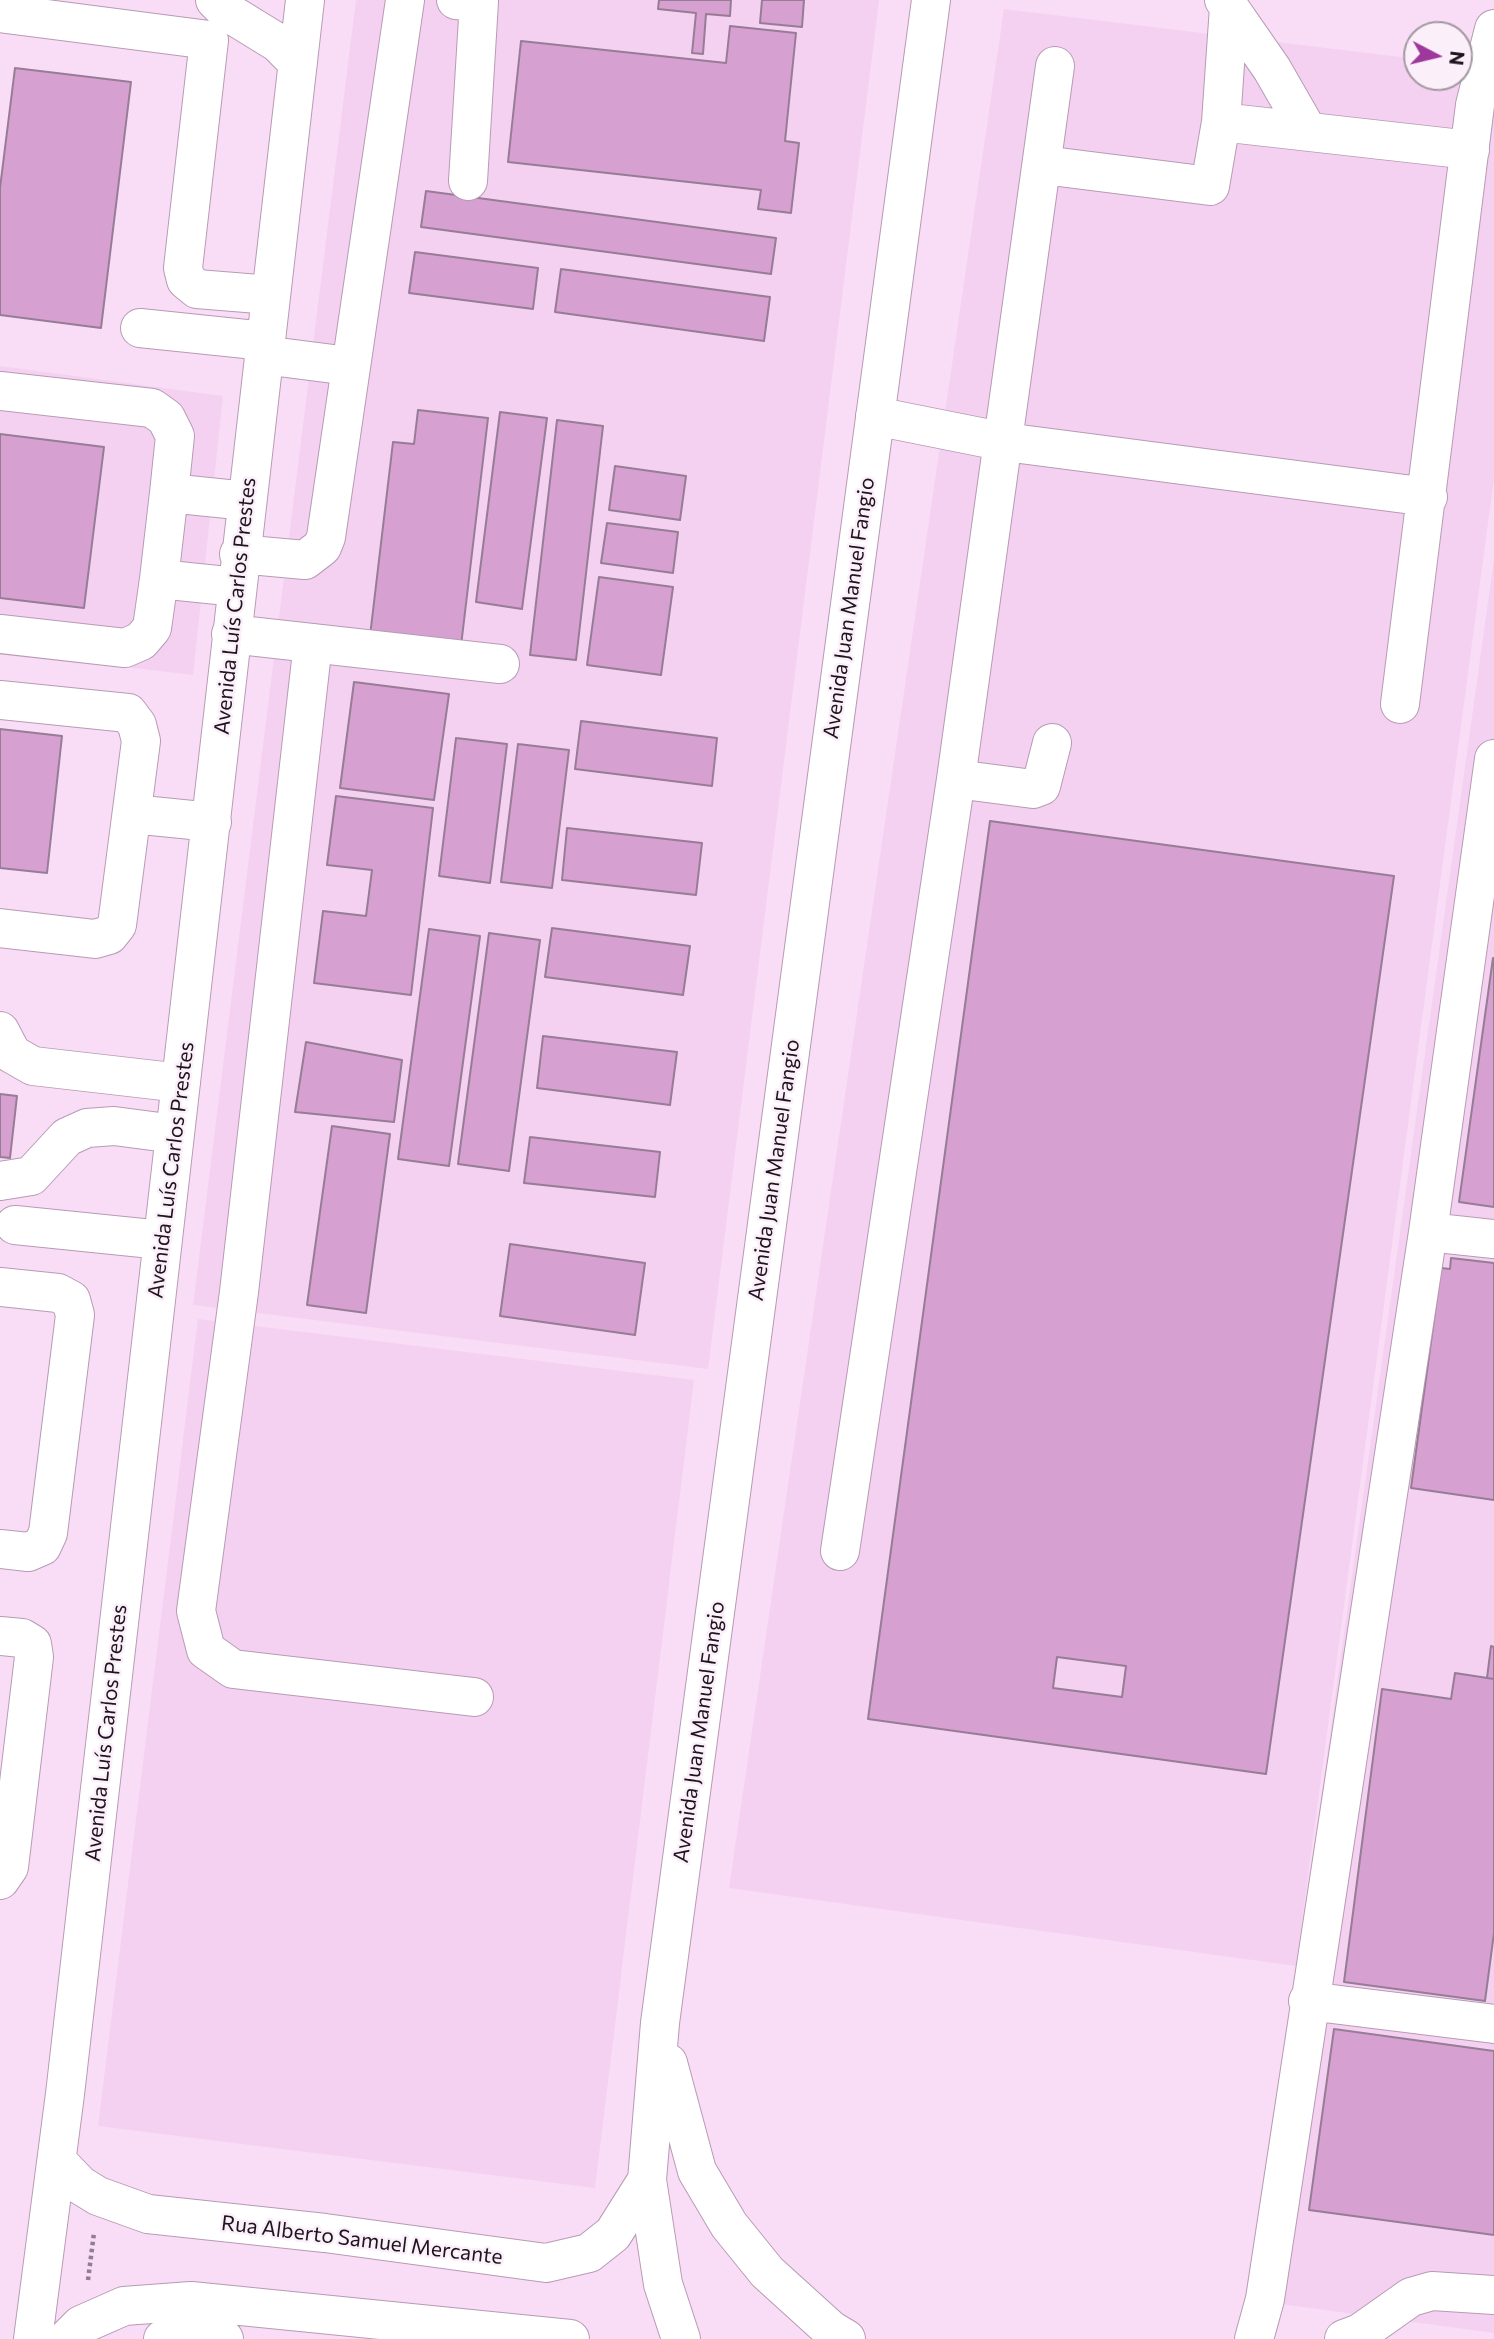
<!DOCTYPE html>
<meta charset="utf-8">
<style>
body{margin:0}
#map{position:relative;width:1494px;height:2339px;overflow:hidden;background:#f9dcf6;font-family:Commissioner,sans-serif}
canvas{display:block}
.north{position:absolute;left:1403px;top:21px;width:70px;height:70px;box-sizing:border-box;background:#fbeffa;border:2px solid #a397a2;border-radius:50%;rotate:97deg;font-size:19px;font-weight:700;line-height:28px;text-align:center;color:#1e141e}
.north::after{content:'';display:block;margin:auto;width:24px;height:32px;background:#9f389c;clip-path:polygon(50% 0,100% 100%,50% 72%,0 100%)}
</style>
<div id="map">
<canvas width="1494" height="2339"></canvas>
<div class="north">N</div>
</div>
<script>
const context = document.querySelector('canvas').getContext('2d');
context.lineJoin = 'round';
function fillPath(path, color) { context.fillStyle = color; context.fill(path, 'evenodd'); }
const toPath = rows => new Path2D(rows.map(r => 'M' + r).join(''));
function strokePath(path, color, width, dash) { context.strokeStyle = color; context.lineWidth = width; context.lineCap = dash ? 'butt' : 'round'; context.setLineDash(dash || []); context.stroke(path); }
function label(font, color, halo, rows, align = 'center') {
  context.font = font + ' Commissioner,sans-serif'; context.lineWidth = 5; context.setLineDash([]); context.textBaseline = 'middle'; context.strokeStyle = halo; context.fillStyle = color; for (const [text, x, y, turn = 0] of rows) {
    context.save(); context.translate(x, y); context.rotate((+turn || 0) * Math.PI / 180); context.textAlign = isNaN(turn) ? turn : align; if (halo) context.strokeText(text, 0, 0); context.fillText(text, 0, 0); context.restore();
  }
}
fillPath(toPath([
 [356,0,879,0,708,1369,193,1305],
 [1004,9,1417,59,1417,77,1459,77,1459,64,1494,69,1494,478,1296,1966,729,1888],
 [0,366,223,396,193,675,0,652],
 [1494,559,1494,2333,1251,2300],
 [198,1319,694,1380,595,2188,98,2126]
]), '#f5d1f1');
const building = toPath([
 [659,0,731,0,730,16,706,14,703,54,692,53,696,13,658,9,659,0],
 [762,0,804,0,802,27,760,23,762,0],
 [730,26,796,33,785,141,799,143,791,213,758,209,761,190,508,162,521,41,726,63,730,26],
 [15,68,131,82,101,328,0,315,0,188,15,68],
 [426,191,776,238,771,274,421,227,426,191],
 [415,252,538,268,533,309,409,293,415,252],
 [561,269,770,297,764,341,555,312,561,269],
 [418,410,488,418,461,646,370,636,393,442,414,444,418,410],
 [500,412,547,418,522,609,476,602,500,412],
 [557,420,603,426,576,660,530,655,557,420],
 [0,434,104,447,84,608,0,598,0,434],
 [615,466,686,476,680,520,609,510,615,466],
 [607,523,678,532,673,573,601,563,607,523],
 [599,577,673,587,661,675,587,665,599,577],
 [354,682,449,694,434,800,340,788,354,682],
 [581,721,717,738,712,786,575,769,581,721],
 [0,729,62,736,47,873,0,868,0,729],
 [456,738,507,744,490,883,439,876,456,738],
 [518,744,569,750,552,888,501,882,518,744],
 [336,796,433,808,411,995,314,983,323,911,366,916,372,870,327,865,336,796],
 [990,821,1394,876,1266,1774,868,1719,990,821],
 [1057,1657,1126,1666,1122,1697,1053,1688,1057,1657],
 [567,828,702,843,696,895,562,880,567,828],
 [552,928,690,946,683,995,545,977,552,928],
 [429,929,480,936,449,1166,398,1159,429,929],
 [489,933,540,940,509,1171,458,1164,489,933],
 [1493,958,1494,958,1494,1207,1459,1202,1493,958],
 [543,1036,677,1052,670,1105,537,1088,543,1036],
 [306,1042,402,1060,394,1122,295,1112,306,1042],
 [0,1094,17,1096,10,1158,0,1157,0,1094],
 [332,1126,390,1134,366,1313,307,1305,332,1126],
 [530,1137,660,1152,655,1197,524,1183,530,1137],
 [510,1244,645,1263,635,1335,500,1316,510,1244],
 [1451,1258,1494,1263,1494,1500,1411,1488,1441,1268,1450,1269,1451,1258],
 [1491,1646,1494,1647,1494,1679,1487,1678,1491,1646],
 [1455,1673,1494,1679,1494,1933,1485,2001,1344,1982,1382,1689,1451,1699,1455,1673],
 [1334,2029,1494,2051,1494,2235,1309,2210,1334,2029]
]);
fillPath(building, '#d6a0d1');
strokePath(building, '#977c95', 2);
const minor = toPath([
 [215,0,226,11,278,43,298,63],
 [456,0,479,2,468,181],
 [1229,7,1272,69,1307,130],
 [0,13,209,40,183,268,186,280,197,289,271,295],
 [1221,122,1229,7,1224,0],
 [1043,165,1210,186,1221,122,1470,150],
 [140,328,265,341],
 [263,355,349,366],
 [0,391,152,408,166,418,175,436,169,493,247,501],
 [875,416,1005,442,1428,497],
 [239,554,305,560,322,547,326,537,405,0],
 [159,579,169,493],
 [0,634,125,648,141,641,152,628,159,579,237,587],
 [231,634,500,664],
 [313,643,239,1292,196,1611,206,1650,233,1669,474,1697],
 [0,700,128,713,137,725,141,741,117,925,109,935,95,939,0,928],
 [1400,704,1475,105,1494,29],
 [1052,743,1041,786,1033,789,956,779,1055,66],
 [132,814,212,822],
 [0,1031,12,1054,33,1066,181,1083],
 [0,1181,31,1176,67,1137,87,1128,114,1126,175,1134],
 [15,1225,162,1240],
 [1428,1232,1494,1239],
 [0,1287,58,1293,71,1300,75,1315,48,1533,42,1546,28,1552,0,1549],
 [840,1551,956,779],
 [0,1636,22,1638,32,1644,34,1657,9,1867,0,1880],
 [1308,2001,1494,2024],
 [668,2063,697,2171,729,2225,767,2272,831,2330,846,2339],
 [57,2161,80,2185,98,2196,148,2214,325,2233,546,2263,589,2253,613,2234,647,2180],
 [33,2339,65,2094,305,0],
 [67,2339,81,2325,124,2306,191,2301,570,2339],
 [163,2339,198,2336,224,2339],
 [681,2339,663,2284,647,2180,660,2023,931,0],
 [1254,2339,1265,2299,1428,1232,1494,759],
 [1344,2339,1360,2333,1411,2297,1432,2291,1494,2295]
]);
strokePath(minor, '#b79bb4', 40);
strokePath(toPath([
 [88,2280,94,2233]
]), '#907d8f', 4.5, [3.5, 3.5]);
strokePath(minor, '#fff', 38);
label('21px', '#1e141e', '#fbeffa', [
 ["Avenida Luís Carlos Prestes",235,606,-84],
 ["Avenida Juan Manuel Fangio",849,608,-82],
 ["Avenida Luís Carlos Prestes",171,1170,-83],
 ["Avenida Juan Manuel Fangio",774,1170,-82],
 ["Avenida Juan Manuel Fangio",699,1732,-82],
 ["Avenida Luís Carlos Prestes",106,1733,-84],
 ["Rua Alberto Samuel Mercante",362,2240,7]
]);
</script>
